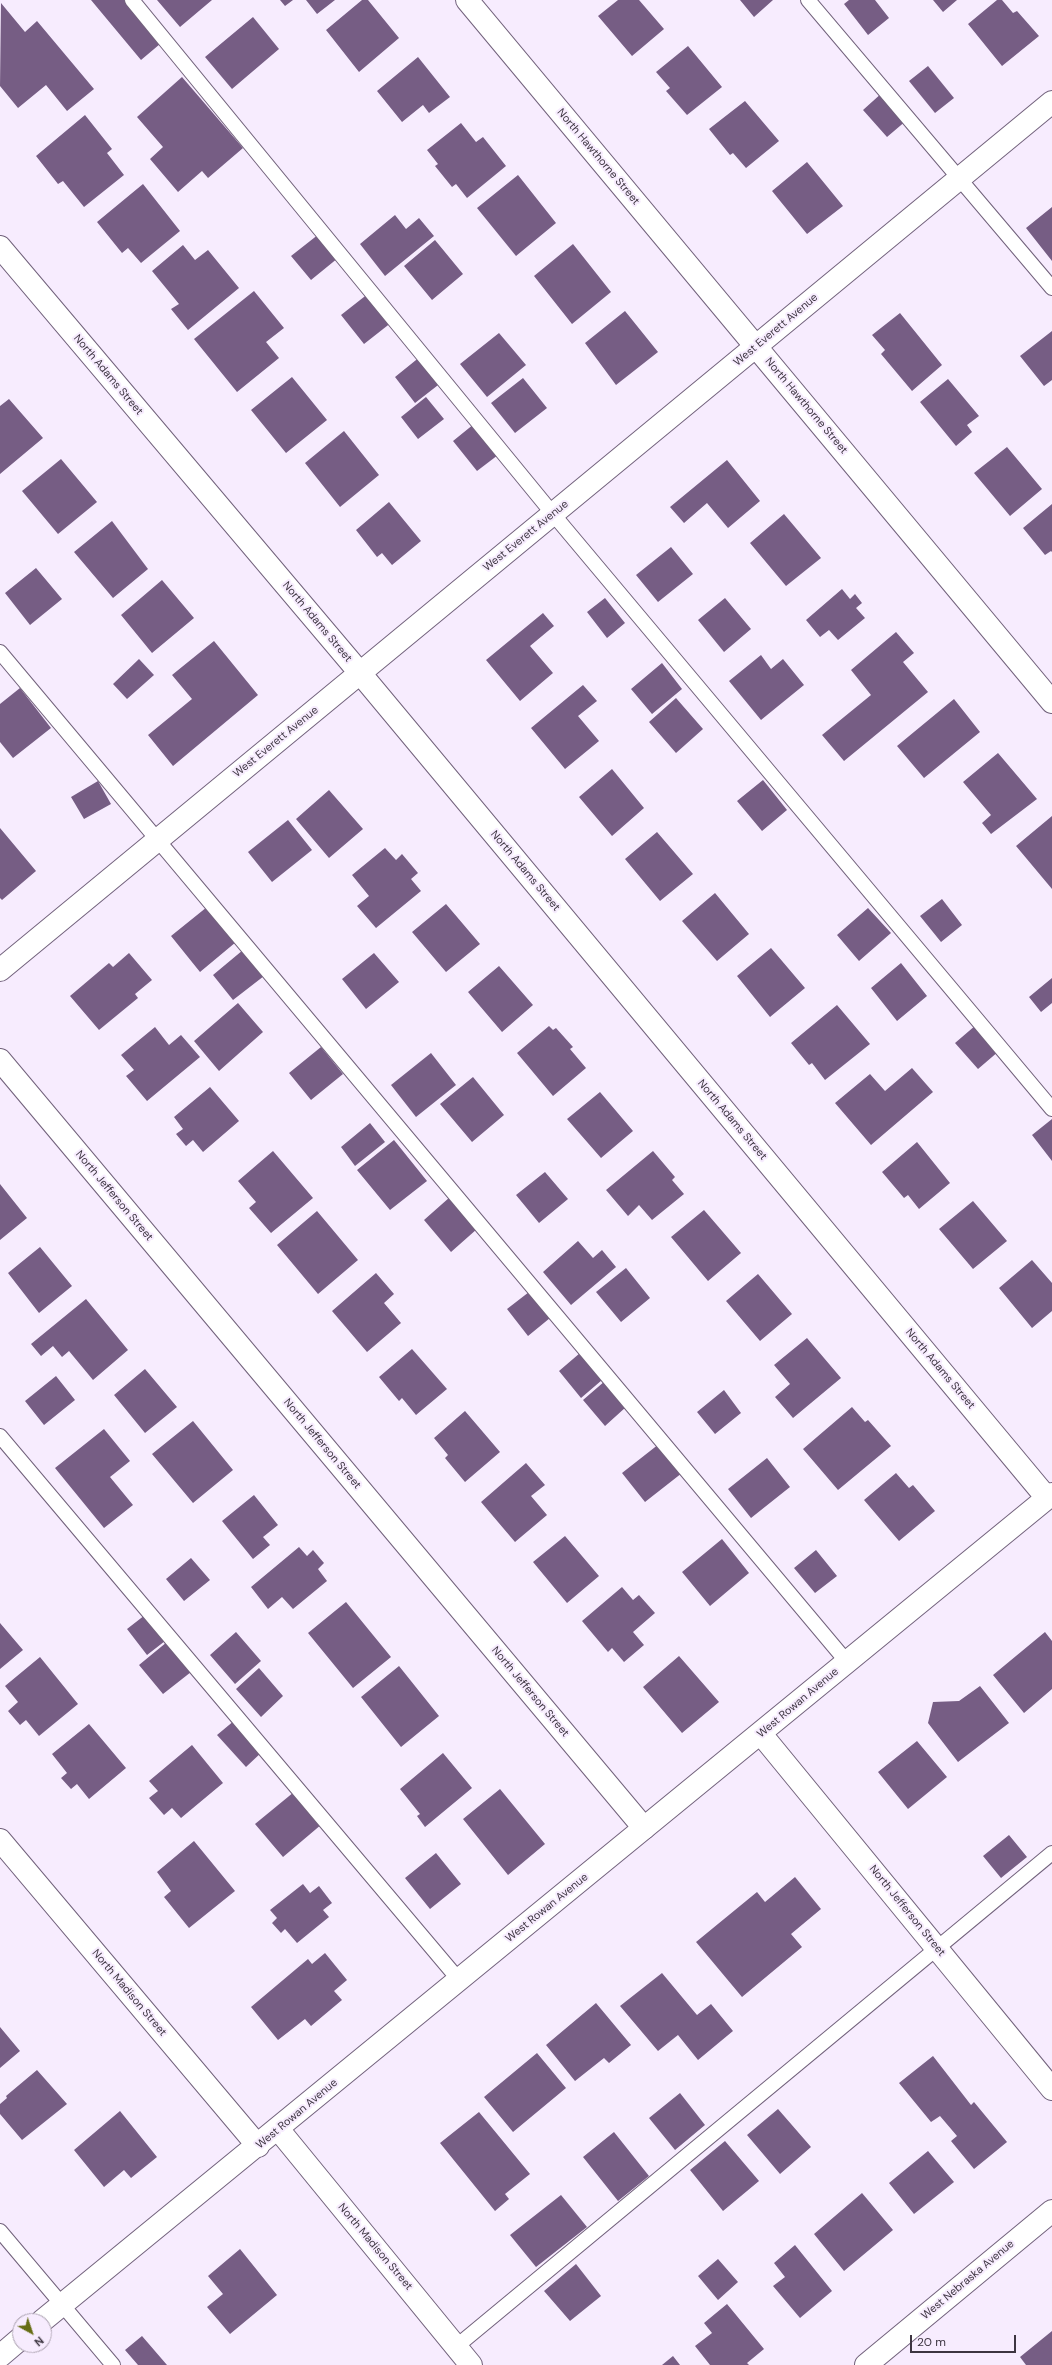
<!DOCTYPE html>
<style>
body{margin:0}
#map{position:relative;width:1052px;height:2365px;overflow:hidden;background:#f7ecfe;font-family:"DM Sans",sans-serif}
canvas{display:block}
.north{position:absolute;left:12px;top:2313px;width:40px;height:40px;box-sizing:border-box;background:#f7ecfe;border:1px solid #ada3b2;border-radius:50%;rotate:140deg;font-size:11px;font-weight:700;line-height:16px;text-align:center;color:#3d3541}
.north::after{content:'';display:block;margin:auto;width:14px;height:18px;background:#666d14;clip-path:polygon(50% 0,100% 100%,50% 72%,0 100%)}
.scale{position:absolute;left:910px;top:2335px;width:106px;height:18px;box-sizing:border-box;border:2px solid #3d3541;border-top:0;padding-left:5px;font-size:12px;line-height:14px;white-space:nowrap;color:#3d3541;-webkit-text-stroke:3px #f7ecfe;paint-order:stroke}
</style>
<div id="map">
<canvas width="1052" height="2365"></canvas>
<div class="north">N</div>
<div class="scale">20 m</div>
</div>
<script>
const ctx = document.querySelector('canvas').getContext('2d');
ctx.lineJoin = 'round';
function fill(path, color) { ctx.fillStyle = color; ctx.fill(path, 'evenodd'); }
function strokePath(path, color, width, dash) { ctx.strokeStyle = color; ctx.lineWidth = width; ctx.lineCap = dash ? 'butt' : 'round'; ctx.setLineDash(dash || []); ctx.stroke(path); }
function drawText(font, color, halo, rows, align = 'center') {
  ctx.font = font + ' "DM Sans",sans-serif'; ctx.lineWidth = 4; ctx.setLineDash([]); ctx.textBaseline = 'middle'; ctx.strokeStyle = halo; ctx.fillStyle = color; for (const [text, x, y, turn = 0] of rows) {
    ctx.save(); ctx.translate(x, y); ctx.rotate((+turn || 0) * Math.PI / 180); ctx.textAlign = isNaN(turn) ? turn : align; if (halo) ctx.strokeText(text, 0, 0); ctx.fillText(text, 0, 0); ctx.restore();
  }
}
const building = new Path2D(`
 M 91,0 L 124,0 L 160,44 L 141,60 Z
 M 157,0 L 212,0 L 180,27 Z
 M 280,0 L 293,0 L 285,6 Z
 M 306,0 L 335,0 L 317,14 Z
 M 362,0 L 368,0 L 399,38 L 359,72 L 326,30 Z
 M 618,0 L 639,0 L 664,29 L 632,56 L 598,16 Z
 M 740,0 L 773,0 L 754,17 Z
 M 849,0 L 875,0 L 889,18 L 868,35 L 844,4 Z
 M 933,0 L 957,0 L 943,12 Z
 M 997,0 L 1002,0 L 1013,13 L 1017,11 L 1039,36 L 1002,66 L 968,24 Z
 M 1,3 L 25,32 L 37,21 L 94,89 L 67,111 L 46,85 L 18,108 L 0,86 Z
 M 253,17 L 279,49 L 232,89 L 205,57 Z
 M 688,46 L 722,87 L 687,115 L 666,91 L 670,88 L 656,72 Z
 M 418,57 L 450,97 L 429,113 L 423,105 L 402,122 L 377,91 Z
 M 928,66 L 954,98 L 935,113 L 909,81 Z
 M 182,77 L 243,148 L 208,178 L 202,171 L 178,192 L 150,159 L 163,147 L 137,117 Z
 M 883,92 L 907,120 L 887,137 L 863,110 Z
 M 745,101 L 779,141 L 746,168 L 733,153 L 730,155 L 709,129 Z
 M 85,115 L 112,149 L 107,153 L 124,175 L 84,207 L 63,181 L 58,184 L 36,156 Z
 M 461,123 L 476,142 L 483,137 L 506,166 L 467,198 L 456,184 L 452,187 L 435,166 L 438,164 L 427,150 Z
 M 807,162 L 843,206 L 807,234 L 772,191 Z
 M 518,175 L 556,223 L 516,256 L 477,208 Z
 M 143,184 L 180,231 L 141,263 L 128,248 L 122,253 L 97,222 Z
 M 1052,207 L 1052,261 L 1026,228 Z
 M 395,215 L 406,229 L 419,218 L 434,236 L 385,276 L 360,244 Z
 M 319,234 L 338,258 L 311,280 L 291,256 Z
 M 435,240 L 463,274 L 432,300 L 404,266 Z
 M 573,244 L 611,292 L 572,324 L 534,276 Z
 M 183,245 L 195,260 L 208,250 L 239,288 L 188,330 L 171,309 L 179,304 L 152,271 Z
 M 254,291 L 284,328 L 266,342 L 279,358 L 237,392 L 194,339 Z
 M 369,293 L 392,322 L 364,344 L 341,315 Z
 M 625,311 L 658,352 L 616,385 L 585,343 Z
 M 900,313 L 942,365 L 912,391 L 881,354 L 885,350 L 872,335 Z
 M 1052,331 L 1052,380 L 1044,386 L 1020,356 Z
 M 499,333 L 526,365 L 487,397 L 460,364 Z
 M 421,356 L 442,382 L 415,403 L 395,377 Z
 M 292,377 L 327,420 L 286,453 L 251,410 Z
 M 523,378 L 547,408 L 515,433 L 491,403 Z
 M 948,379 L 979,416 L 967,425 L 972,432 L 956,446 L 920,402 Z
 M 426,397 L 444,419 L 418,439 L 401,417 Z
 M 9,399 L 43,438 L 0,474 L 0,406 Z
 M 474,424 L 498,455 L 477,471 L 453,441 Z
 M 344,431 L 379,475 L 340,507 L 305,463 Z
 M 1007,447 L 1042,489 L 1010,516 L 974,473 Z
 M 61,459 L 97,502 L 58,534 L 22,491 Z
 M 727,460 L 760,501 L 728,528 L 707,503 L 684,523 L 670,507 Z
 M 389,502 L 421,541 L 392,565 L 382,553 L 377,557 L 356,530 Z
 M 1052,504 L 1052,552 L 1051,551 L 1045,555 L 1023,528 Z
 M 784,514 L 821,558 L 786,586 L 750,543 Z
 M 112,521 L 148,569 L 113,598 L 74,552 Z
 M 671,547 L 693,574 L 658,602 L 636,575 Z
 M 36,568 L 62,599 L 30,625 L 5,593 Z
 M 162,580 L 194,618 L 152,653 L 121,615 Z
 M 842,589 L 850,599 L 855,594 L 862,603 L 856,608 L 865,618 L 838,640 L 829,630 L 820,637 L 806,620 Z
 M 605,598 L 625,623 L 607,638 L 587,612 Z
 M 725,598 L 751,629 L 724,652 L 698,620 Z
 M 543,613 L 554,626 L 530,646 L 553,673 L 520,701 L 486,660 Z
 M 896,632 L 914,653 L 903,662 L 928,692 L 844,761 L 822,735 L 871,695 L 851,670 Z
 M 214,641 L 258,695 L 173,766 L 148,735 L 192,699 L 172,675 Z
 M 761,655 L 771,669 L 783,659 L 804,685 L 761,720 L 729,681 Z
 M 139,659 L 154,675 L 127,699 L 113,684 Z
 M 662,663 L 682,689 L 652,714 L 631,689 Z
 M 583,685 L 597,701 L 578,716 L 599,741 L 565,769 L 531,728 Z
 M 20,688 L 51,728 L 13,758 L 0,742 L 0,704 Z
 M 676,698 L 703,729 L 676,753 L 649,722 Z
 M 954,699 L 980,732 L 924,778 L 897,746 Z
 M 998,753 L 1037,799 L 991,834 L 982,823 L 991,815 L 963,782 Z
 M 612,769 L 644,808 L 612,836 L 579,797 Z
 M 763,780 L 787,810 L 762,831 L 737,801 Z
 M 98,781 L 111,804 L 84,819 L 71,797 Z
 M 329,790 L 363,829 L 329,858 L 296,819 Z
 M 1052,816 L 1052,889 L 1016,846 Z
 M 288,820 L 312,850 L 272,882 L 248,852 Z
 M 0,828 L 36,871 L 2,900 L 0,898 Z
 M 657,832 L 693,874 L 660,901 L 625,859 Z
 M 385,848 L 396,860 L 402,854 L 418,873 L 411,879 L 421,891 L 376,928 L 357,906 L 369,896 L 352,875 Z
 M 715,893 L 749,934 L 717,961 L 682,921 Z
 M 942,899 L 962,925 L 941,942 L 920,916 Z
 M 446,904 L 480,944 L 446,972 L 412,932 Z
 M 207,907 L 236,942 L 200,972 L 171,936 Z
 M 868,908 L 891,933 L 859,961 L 837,935 Z
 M 771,948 L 805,988 L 770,1017 L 737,976 Z
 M 243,950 L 264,976 L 233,1000 L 213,975 Z
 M 129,953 L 152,980 L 135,994 L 138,998 L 99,1030 L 70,996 L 109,963 L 113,967 Z
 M 374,953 L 399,982 L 366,1009 L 342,979 Z
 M 901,963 L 927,996 L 897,1021 L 871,988 Z
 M 499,966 L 533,1005 L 502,1032 L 468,992 Z
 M 1052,978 L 1052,1003 L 1041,1012 L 1029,997 Z
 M 238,1003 L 263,1032 L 219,1071 L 194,1041 Z
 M 837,1005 L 870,1044 L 825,1080 L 812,1063 L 809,1065 L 791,1043 Z
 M 976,1025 L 999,1051 L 978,1069 L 955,1043 Z
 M 549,1026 L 553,1030 L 556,1028 L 573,1047 L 570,1049 L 586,1068 L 553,1096 L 517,1053 Z
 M 155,1027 L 169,1045 L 181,1035 L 200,1057 L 147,1101 L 126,1076 L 134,1070 L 121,1055 Z
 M 321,1047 L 343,1074 L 311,1100 L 289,1073 Z
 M 431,1053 L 456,1085 L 416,1117 L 391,1085 Z
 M 912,1068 L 933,1092 L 871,1145 L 835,1103 L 870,1074 L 885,1091 Z
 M 473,1077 L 504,1115 L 472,1142 L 440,1104 Z
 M 210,1087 L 239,1121 L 203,1152 L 193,1140 L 186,1146 L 176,1134 L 183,1129 L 174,1117 Z
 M 600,1092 L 633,1131 L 601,1158 L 567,1119 Z
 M 1052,1119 L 1052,1161 L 1032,1135 Z
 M 370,1123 L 385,1142 L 355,1166 L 341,1147 Z
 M 394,1140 L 427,1181 L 390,1210 L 357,1170 Z
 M 917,1142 L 950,1183 L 919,1209 L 908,1195 L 904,1198 L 882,1172 Z
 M 273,1151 L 313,1198 L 271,1233 L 249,1208 L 256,1202 L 238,1181 Z
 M 653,1151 L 675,1177 L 672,1180 L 684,1194 L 652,1220 L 639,1205 L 628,1216 L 606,1190 Z
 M 545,1172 L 568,1199 L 539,1223 L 516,1195 Z
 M 0,1184 L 27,1218 L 0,1240 Z
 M 450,1197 L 477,1229 L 451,1252 L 424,1220 Z
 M 973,1201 L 1007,1241 L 973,1269 L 939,1229 Z
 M 704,1210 L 741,1253 L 708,1281 L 671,1237 Z
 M 317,1211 L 358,1260 L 318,1294 L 277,1245 Z
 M 578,1241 L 593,1258 L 602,1250 L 616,1267 L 571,1305 L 543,1272 Z
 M 40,1247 L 72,1286 L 39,1313 L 8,1273 Z
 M 1032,1260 L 1052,1283 L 1052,1311 L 1032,1328 L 999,1288 Z
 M 626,1268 L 650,1298 L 621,1322 L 596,1292 Z
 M 376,1273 L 394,1294 L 384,1303 L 401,1323 L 367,1352 L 332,1311 Z
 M 758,1274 L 792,1314 L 760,1341 L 726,1301 Z
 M 529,1292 L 550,1318 L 528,1336 L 507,1309 Z
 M 86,1299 L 128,1350 L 93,1380 L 69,1351 L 62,1357 L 53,1346 L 41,1356 L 31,1344 Z
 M 807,1338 L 841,1378 L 793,1418 L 775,1397 L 790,1384 L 774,1365 Z
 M 412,1349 L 447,1389 L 416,1415 L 402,1398 L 399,1401 L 379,1377 Z
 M 580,1353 L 602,1380 L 581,1398 L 559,1371 Z
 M 145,1369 L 177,1407 L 145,1433 L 114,1395 Z
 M 56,1376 L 75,1400 L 44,1425 L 25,1401 Z
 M 605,1381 L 626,1407 L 605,1426 L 583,1400 Z
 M 724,1390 L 741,1413 L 715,1434 L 697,1412 Z
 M 852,1407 L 865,1422 L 868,1420 L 891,1446 L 838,1490 L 803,1449 Z
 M 465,1411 L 500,1452 L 465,1482 L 445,1458 L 448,1455 L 434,1438 Z
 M 193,1421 L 233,1470 L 193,1503 L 152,1454 Z
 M 104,1429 L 130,1461 L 110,1477 L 133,1505 L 104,1528 L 55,1468 Z
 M 659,1444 L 682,1473 L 645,1502 L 622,1473 Z
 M 767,1458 L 790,1487 L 751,1518 L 728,1489 Z
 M 526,1463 L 545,1485 L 531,1496 L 547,1515 L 515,1542 L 481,1502 Z
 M 896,1473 L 909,1488 L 913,1485 L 935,1511 L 899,1541 L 864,1500 Z
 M 254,1495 L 278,1525 L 263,1537 L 270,1545 L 253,1559 L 222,1521 Z
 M 565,1536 L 599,1576 L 567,1603 L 533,1562 Z
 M 722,1539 L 749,1573 L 710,1606 L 682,1572 Z
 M 299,1547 L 307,1556 L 313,1550 L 324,1563 L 318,1569 L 327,1581 L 293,1609 L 282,1597 L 268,1609 L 251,1587 Z
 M 816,1550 L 837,1576 L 815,1593 L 794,1568 Z
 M 191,1558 L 210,1580 L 184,1601 L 166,1579 Z
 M 622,1587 L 633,1600 L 639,1595 L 655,1613 L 633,1632 L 644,1645 L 624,1662 L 612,1648 L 608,1652 L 582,1621 Z
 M 346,1602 L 391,1657 L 353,1688 L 308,1633 Z
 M 145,1615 L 165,1641 L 147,1655 L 127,1629 Z
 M 0,1623 L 23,1650 L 0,1669 Z
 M 236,1632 L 261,1661 L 235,1684 L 210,1655 Z
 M 1045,1632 L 1052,1641 L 1052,1689 L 1024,1713 L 993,1675 Z
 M 167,1642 L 191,1672 L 163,1694 L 139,1665 Z
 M 679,1656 L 719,1702 L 682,1733 L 643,1687 Z
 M 40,1657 L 78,1704 L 39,1736 L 26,1720 L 20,1725 L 8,1711 L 18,1702 L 5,1686 Z
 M 399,1666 L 439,1716 L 401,1747 L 361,1697 Z
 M 259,1668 L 283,1696 L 261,1717 L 236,1689 Z
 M 980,1686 L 1009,1723 L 958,1762 L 928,1723 L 933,1702 L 959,1701 Z
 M 235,1720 L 263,1751 L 246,1767 L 217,1735 Z
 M 89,1724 L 126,1768 L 89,1799 L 77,1784 L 71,1789 L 61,1778 L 67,1773 L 52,1754 Z
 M 917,1741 L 947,1777 L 908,1809 L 878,1772 Z
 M 192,1745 L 223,1783 L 181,1818 L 172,1808 L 164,1815 L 149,1798 L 158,1791 L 149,1781 Z
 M 443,1753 L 472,1788 L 425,1827 L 417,1816 L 420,1814 L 400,1789 Z
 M 500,1789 L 545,1844 L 508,1875 L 463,1819 Z
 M 294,1792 L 322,1824 L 283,1857 L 255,1824 Z
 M 1009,1835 L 1027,1857 L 1001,1878 L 983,1856 Z
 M 194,1841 L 235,1891 L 189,1928 L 164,1897 L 171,1891 L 157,1872 Z
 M 436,1853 L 461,1884 L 430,1909 L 405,1878 Z
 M 795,1877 L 821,1909 L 791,1934 L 802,1947 L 742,1997 L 696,1942 L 757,1892 L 765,1902 Z
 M 303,1884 L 310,1893 L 319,1886 L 332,1903 L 323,1910 L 329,1917 L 297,1943 L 285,1929 L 281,1933 L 272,1923 L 277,1918 L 270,1910 Z
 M 325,1953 L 347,1980 L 334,1991 L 342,2000 L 311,2026 L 305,2019 L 278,2040 L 251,2007 L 308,1959 L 312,1964 Z
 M 662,1973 L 697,2015 L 711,2004 L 733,2031 L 698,2060 L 678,2035 L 658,2051 L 620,2006 Z
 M 596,2003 L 631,2045 L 609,2063 L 604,2058 L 575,2081 L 546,2045 Z
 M 0,2027 L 20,2051 L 0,2068 Z
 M 537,2053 L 566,2088 L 513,2132 L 484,2097 Z
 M 933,2056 L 971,2105 L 974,2102 L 1007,2142 L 974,2169 L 951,2141 L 957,2136 L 940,2116 L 931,2122 L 899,2083 Z
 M 37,2070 L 67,2104 L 22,2140 L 0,2114 L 0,2104 L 7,2098 L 6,2096 Z
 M 680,2093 L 705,2125 L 675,2150 L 649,2118 Z
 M 778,2109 L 811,2147 L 780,2174 L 747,2135 Z
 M 120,2111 L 157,2157 L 131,2178 L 124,2170 L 104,2187 L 74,2150 Z
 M 479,2112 L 530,2174 L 505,2194 L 509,2199 L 495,2211 L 440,2143 Z
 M 614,2132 L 649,2176 L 618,2201 L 583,2157 Z
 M 725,2141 L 759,2181 L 723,2211 L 690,2170 Z
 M 928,2151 L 954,2182 L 914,2214 L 889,2183 Z
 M 862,2193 L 893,2230 L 844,2271 L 814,2234 Z
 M 561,2195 L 587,2227 L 536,2267 L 510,2235 Z
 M 795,2245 L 832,2291 L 800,2318 L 773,2286 L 785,2277 L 774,2263 Z
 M 240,2249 L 277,2295 L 230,2334 L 207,2307 L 223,2294 L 208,2276 Z
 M 718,2259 L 738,2282 L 718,2300 L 698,2276 Z
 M 576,2264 L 601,2296 L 570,2321 L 544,2291 Z
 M 727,2304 L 764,2349 L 747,2363 L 749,2365 L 710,2365 L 695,2346 L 712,2333 L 704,2323 Z
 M 1052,2331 L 1052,2365 L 1026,2365 L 1020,2357 Z
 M 142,2336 L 167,2365 L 138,2365 L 125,2350 Z
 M 673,2356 L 680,2365 L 662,2365 Z`);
const lane = new Path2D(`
 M 132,0 L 553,514 L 1052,1109
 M 808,0 L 1052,288
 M 0,652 L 847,1662
 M 0,1436 L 459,1980
 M 0,2231 L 113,2365
 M 457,2346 L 1052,1853`);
const street = new Path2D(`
 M 467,0 L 1052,702
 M 0,247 L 360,673 L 1047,1498
 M 0,970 L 1052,102
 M 0,1060 L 644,1828
 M 761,1734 L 1052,2089
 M 0,1840 L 258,2146
 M 278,2129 L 471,2365
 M 866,2365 L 1052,2211`);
const secondary = new Path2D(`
 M 42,2321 L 1052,1494
 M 0,2356 L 20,2339`);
const streetNames = [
 ["North Hawthorne Street",598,157,50],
 ["West Everett Avenue",776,330,-40],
 ["North Adams Street",108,375,50],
 ["North Hawthorne Street",806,406,50],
 ["West Everett Avenue",526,536,-39],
 ["North Adams Street",317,622,50],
 ["West Everett Avenue",276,742,-39],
 ["North Adams Street",525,871,50],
 ["North Adams Street",732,1120,50],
 ["North Jefferson Street",114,1196,50],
 ["North Adams Street",940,1369,50],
 ["North Jefferson Street",322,1444,50],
 ["North Jefferson Street",530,1692,50],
 ["West Rowan Avenue",798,1703,-40],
 ["West Rowan Avenue",547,1908,-39],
 ["North Jefferson Street",907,1911,51],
 ["North Madison Street",129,1993,50],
 ["West Rowan Avenue",297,2114,-40],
 ["North Madison Street",375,2247,50],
 ["West Nebraska Avenue",968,2280,-40]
];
fill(building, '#765d84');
strokePath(lane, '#72627c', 16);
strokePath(street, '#72627c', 24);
strokePath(secondary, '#72627c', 24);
strokePath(lane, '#fff', 14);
strokePath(street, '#fff', 22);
strokePath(secondary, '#fff', 22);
drawText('11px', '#3d3541', '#f7ecfe', streetNames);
</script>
